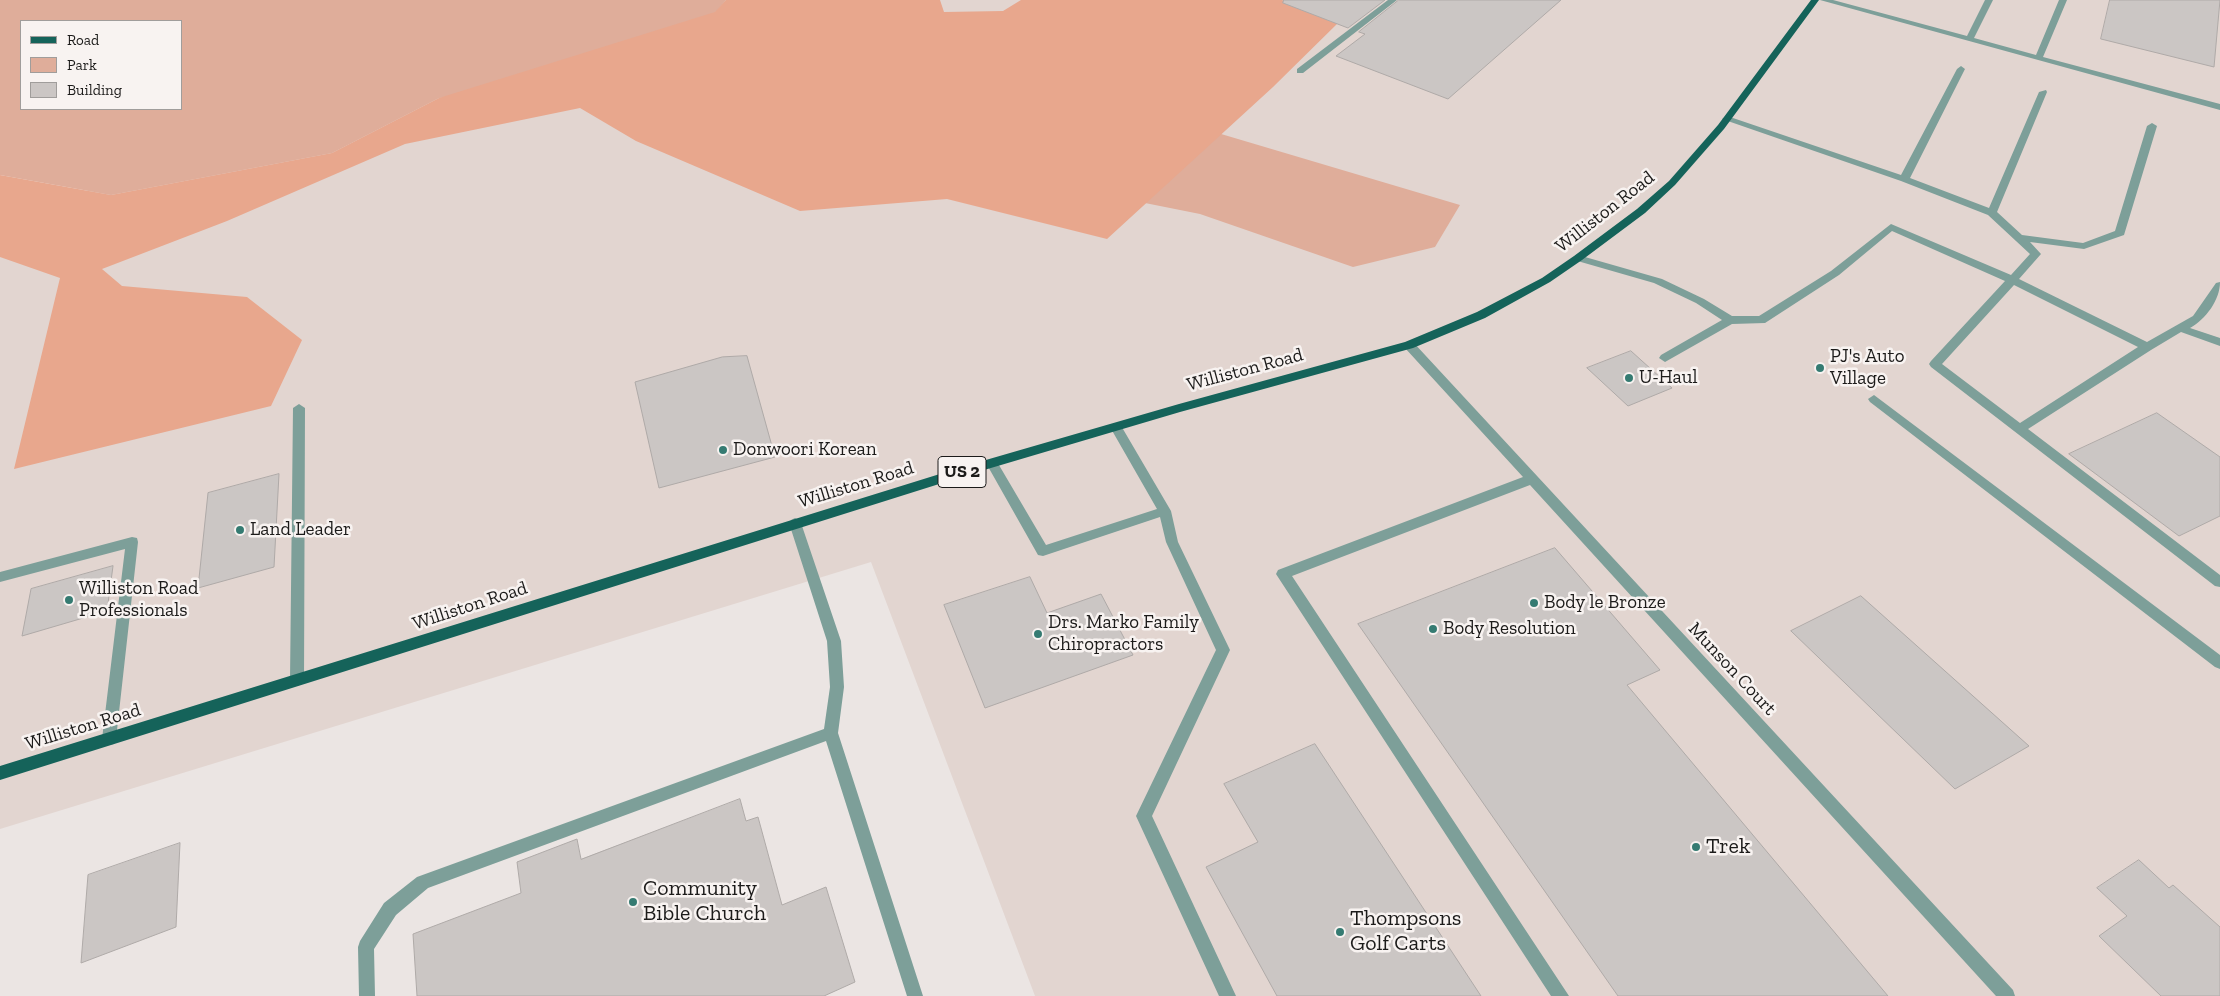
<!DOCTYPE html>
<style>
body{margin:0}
#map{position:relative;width:2220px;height:996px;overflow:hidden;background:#ebe5e3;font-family:"Zilla Slab",serif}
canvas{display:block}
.legend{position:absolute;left:20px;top:20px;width:162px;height:90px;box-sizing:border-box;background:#f8f3f1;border:1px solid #a09d9b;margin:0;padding:6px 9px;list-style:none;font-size:15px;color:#1c1b1a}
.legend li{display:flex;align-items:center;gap:10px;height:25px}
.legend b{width:25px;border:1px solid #a09d9b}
</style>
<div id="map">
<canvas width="2220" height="996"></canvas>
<ul class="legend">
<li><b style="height:6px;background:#15635a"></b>Road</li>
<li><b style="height:14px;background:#dfad9a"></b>Park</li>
<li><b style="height:14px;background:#cbc6c4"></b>Building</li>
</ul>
</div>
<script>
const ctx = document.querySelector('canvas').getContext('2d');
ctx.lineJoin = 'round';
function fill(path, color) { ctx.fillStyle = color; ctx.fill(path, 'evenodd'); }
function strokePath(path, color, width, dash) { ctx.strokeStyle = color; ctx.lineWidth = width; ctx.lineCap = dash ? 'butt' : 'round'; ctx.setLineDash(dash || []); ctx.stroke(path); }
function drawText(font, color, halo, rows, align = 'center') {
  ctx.font = font + ' "Zilla Slab",serif'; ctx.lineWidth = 5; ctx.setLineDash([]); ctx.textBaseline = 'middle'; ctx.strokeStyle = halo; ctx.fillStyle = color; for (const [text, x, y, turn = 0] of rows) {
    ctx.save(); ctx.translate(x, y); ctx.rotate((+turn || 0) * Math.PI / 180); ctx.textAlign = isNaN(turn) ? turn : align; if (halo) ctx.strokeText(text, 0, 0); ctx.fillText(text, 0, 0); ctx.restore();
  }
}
const built = new Path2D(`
 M 581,0 L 2220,0 L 2220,996 L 1035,996 L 871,562 L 0,829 L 0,224 Z`);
const green = new Path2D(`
 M 0,0 L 726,0 L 716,12 L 1174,120 L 1460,205 L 1435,247 L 1353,267 L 1200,214 L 1075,189 L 645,82 L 439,98 L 332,153 L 111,195 L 0,175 ZM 21,21 L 181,21 L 181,109 L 21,109 Z`);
const forest = new Path2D(`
 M 726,0 L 940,0 L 944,12 L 1003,11 L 1021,0 L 1282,0 L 1339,22 L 1273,87 L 1107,239 L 947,199 L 800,211 L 636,141 L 580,108 L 405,144 L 227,221 L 102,269 L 122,286 L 247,297 L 302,340 L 271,406 L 14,469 L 60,278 L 0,257 L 0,175 L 111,195 L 332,153 L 439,98 L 715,12 Z`);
const building = new Path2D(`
 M 1284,0 L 1385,0 L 1348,28 L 1283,3 Z
 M 1399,0 L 1561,0 L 1448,99 L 1336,56 L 1365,34 L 1359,32 Z
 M 2110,0 L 2220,0 L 2214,67 L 2101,39 Z
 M 1631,351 L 1672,388 L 1628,406 L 1587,368 Z
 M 747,356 L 775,457 L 659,488 L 635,382 L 722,357 Z
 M 2157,413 L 2220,457 L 2220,516 L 2179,536 L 2069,454 Z
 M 279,474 L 274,567 L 198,588 L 208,493 Z
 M 1555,548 L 1660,670 L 1627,685 L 1888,996 L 1618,996 L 1358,624 Z
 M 113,566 L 107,611 L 22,636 L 31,589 Z
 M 1030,577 L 1047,613 L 1101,594 L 1133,655 L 985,708 L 944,605 Z
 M 1861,596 L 2029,746 L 1955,789 L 1791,631 Z
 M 1315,744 L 1481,996 L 1277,996 L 1206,867 L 1258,842 L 1224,784 Z
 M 740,799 L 746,821 L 758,817 L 782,905 L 826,887 L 855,982 L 824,996 L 417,996 L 413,934 L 521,893 L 517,862 L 577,839 L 581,859 Z
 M 180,843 L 176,927 L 81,963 L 88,875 Z
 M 2139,860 L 2169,888 L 2173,885 L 2220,927 L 2220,996 L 2161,996 L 2099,936 L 2127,916 L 2097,888 Z`);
const minor = new Path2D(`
 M 1388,0 L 1397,0 L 1303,73 L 1297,73 L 1297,69 Z
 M 1820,0 L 1833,0 L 1967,36 L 1985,0 L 1993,0 L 1974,38 L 2036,55 L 2059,0 L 2067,0 L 2043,57 L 2220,104 L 2220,110 Z
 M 1961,66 L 1965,69 L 1910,178 L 1989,208 L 2039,92 L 2046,90 L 2047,92 L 1997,212 L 2022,235 L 2083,243 L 2115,231 L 2147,126 L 2152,123 L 2157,126 L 2124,235 L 2084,249 L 2030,242 L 2041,254 L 2019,279 L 2147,342 L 2193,316 L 2216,283 L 2220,282 C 2220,300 2206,319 2190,328 L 2220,338 L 2220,346 L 2181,332 L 2151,350 L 2028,429 L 2220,575 L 2220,587 L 2215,586 L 1931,367 L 1929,364 L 1931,361 L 2005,281 L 1892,231 L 1839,275 L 1765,323 L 1732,324 L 1665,362 L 1659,358 L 1661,355 L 1722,320 L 1696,303 L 1654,283 L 1574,260 L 1573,258 L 1578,255 L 1662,279 L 1704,299 L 1732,316 L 1759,316 L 1831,271 L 1891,224 L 2011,275 L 2030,254 L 1988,215 L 1901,181 L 1722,119 L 1727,116 L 1730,117 L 1901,175 L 1957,69 ZM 2014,285 L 2138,347 L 2020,423 L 1942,364 Z
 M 1409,341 L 1413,342 L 2013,990 L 2015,996 L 1996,996 L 1530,485 L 1292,576 L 1569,996 L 1551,996 L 1276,574 L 1278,570 L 1523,477 L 1405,348 L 1403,345 Z
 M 1874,395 L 2220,655 L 2220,669 L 2215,667 L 1870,402 L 1868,399 Z
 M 299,404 L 305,408 L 304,680 L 302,684 L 297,686 L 292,684 L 290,680 L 293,408 Z
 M 1116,423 L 1120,424 L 1171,511 L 1178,542 L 1230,650 L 1152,816 L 1236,996 L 1219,996 L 1136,816 L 1216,650 L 1166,542 L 1160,517 L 1043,556 L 1038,555 L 986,463 L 992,459 L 996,460 L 1046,545 L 1157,509 L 1110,427 Z
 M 795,518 L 799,520 L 801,523 L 841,641 L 844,687 L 838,733 L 923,996 L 907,996 L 826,741 L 428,888 L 396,915 L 374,949 L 375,996 L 359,996 L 358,947 L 360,941 L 384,903 L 417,877 L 824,729 L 830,687 L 827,641 L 789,523 L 791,520 Z
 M 132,537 L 137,538 L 138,542 L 116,739 L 114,744 L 109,745 L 104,744 L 102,739 L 125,549 L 0,582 L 0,572 Z`);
const major = new Path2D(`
 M 1811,0 L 1819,0 L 1724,129 L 1675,185 L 1645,213 L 1582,260 L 1550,282 L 1485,318 L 1413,348 L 1180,412 L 974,473 L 0,780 L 0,766 L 972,464 L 1179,404 L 1405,342 L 1477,312 L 1542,278 L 1574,256 L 1637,209 L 1669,181 L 1718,125 Z`);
const markers = [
 [1820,368,5,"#357b72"],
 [1629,378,5,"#357b72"],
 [723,450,5,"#357b72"],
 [240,530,5,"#357b72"],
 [69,600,5,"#357b72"],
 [1534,603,5,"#357b72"],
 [1433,629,5,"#357b72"],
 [1038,634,5,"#357b72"],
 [1696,847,5,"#357b72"],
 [633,902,5,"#357b72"],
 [1340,932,5,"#357b72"]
];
const shields = [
 [962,472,48]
];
const shieldNames = [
 ["US 2",962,472]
];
const streetNames = [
 ["Williston Road",1605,212,-38],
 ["Williston Road",1245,370,-15],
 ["Williston Road",856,485,-17],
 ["Williston Road",470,606,-18],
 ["Munson Court",1732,669,47],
 ["Williston Road",83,727,-17]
];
const poiNames = [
 ["PJ's Auto",1830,357],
 ["Village",1830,379],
 ["U-Haul",1639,378],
 ["Donwoori Korean",733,450],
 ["Land Leader",250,530],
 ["Williston Road",79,589],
 ["Professionals",79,611],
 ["Body le Bronze",1544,603],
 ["Drs. Marko Family",1048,623],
 ["Chiropractors",1048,645],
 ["Body Resolution",1443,629]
];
const nearPoinames = [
 ["Trek",1706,847],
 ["Community",643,889],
 ["Bible Church",643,914],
 ["Thompsons",1350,919],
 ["Golf Carts",1350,944]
];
fill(built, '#e2d5d0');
fill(green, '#dfad9a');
fill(forest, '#e8a78d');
fill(building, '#cbc6c4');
strokePath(building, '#afaaa8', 1);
fill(minor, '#7d9f99');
fill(major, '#15635a');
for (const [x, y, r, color] of markers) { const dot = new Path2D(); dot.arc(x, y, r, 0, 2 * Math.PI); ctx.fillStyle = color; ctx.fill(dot); strokePath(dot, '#f8f3f1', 2); }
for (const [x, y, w] of shields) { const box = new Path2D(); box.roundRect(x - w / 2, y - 15.5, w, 31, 4); ctx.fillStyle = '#f8f3f1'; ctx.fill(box); strokePath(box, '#1c1b1a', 1); }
drawText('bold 18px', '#1c1b1a', null, shieldNames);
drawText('19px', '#1c1b1a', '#f8f3f1', streetNames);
drawText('19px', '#1c1b1a', '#f8f3f1', poiNames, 'left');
drawText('22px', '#1c1b1a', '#f8f3f1', nearPoinames, 'left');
</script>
